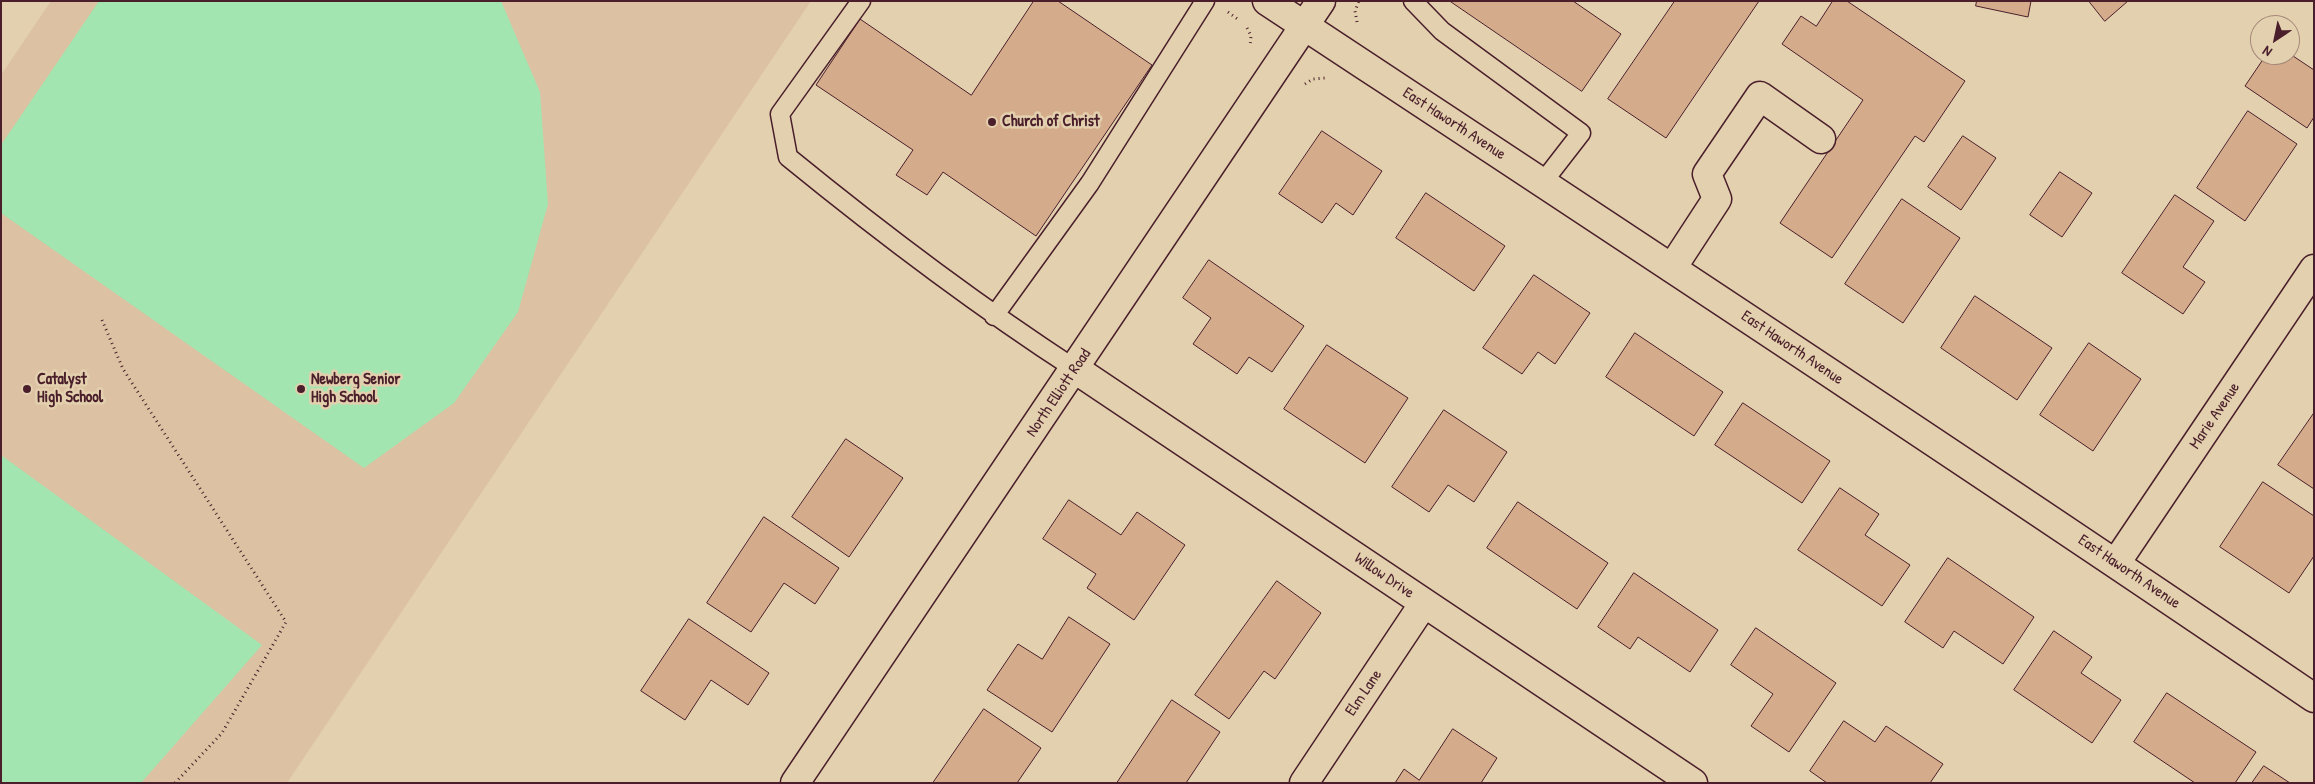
<!DOCTYPE html>
<style>
body{margin:0}
#map{position:relative;width:2315px;height:784px;overflow:hidden;background:#e3d0ae;font-family:"Patrick Hand",sans-serif}
canvas{display:block}
.frame{position:absolute;inset:0;border:2px solid #4a1f2b;pointer-events:none}
.north{position:absolute;left:2250px;top:15px;width:50px;height:50px;box-sizing:border-box;background:#e3d0ae;border:1px solid #a6897a;border-radius:50%;rotate:214deg;font-size:14px;font-weight:700;line-height:20px;text-align:center;color:#4a1f2b}
.north::after{content:'';display:block;margin:auto;width:18px;height:22px;background:#4a1f2b;clip-path:polygon(50% 0,100% 100%,50% 72%,0 100%)}
</style>
<div id="map">
<canvas width="2315" height="784"></canvas>
<div class="frame"></div>
<div class="north">N</div>
</div>
<script>
const ctx = document.querySelector('canvas').getContext('2d');
ctx.lineJoin = 'round';
function fill(path, color) { ctx.fillStyle = color; ctx.fill(path, 'evenodd'); }
function strokePath(path, color, width, dash) { ctx.strokeStyle = color; ctx.lineWidth = width; ctx.lineCap = dash ? 'butt' : 'round'; ctx.setLineDash(dash || []); ctx.stroke(path); }
function drawText(font, color, halo, rows, align = 'center') {
  ctx.font = font + ' "Patrick Hand",sans-serif'; ctx.lineWidth = 5; ctx.setLineDash([]); ctx.textBaseline = 'middle'; ctx.strokeStyle = halo; ctx.fillStyle = color; for (const [text, x, y, turn = 0] of rows) {
    ctx.save(); ctx.translate(x, y); ctx.rotate((+turn || 0) * Math.PI / 180); ctx.textAlign = isNaN(turn) ? turn : align; if (halo) ctx.strokeText(text, 0, 0); ctx.fillText(text, 0, 0); ctx.restore();
  }
}
const built = new Path2D(`
 M 51,1 L 811,1 L 287,783 L 1,783 L 1,75 Z`);
const green = new Path2D(`
 M 99,1 L 501,1 L 540,92 L 548,204 L 518,312 L 454,403 L 364,468 L 1,213 L 1,145 Z
 M 1,455 L 262,645 L 141,783 L 1,783 Z`);
const building = new Path2D(`
 M 1034,1 L 1058,1 L 1152,65 L 1036,236 L 943,172 L 927,195 L 896,175 L 913,150 L 816,85 L 860,19 L 971,95 Z
 M 1450,1 L 1573,1 L 1621,34 L 1582,91 Z
 M 1675,1 L 1759,1 L 1666,138 L 1608,99 Z
 M 1833,1 L 1847,1 L 1965,81 L 1924,142 L 1915,136 L 1832,258 L 1780,223 L 1863,100 L 1782,44 L 1801,16 L 1816,26 Z
 M 1977,1 L 2031,1 L 2028,17 L 1976,6 Z
 M 2089,1 L 2128,1 L 2105,21 Z
 M 2290,54 L 2314,70 L 2314,117 L 2307,128 L 2245,86 L 2266,55 Z
 M 2248,111 L 2297,144 L 2245,221 L 2197,188 Z
 M 1322,131 L 1382,171 L 1353,215 L 1336,203 L 1322,223 L 1279,194 Z
 M 1963,136 L 1996,158 L 1961,210 L 1928,187 Z
 M 2060,172 L 2092,193 L 2062,237 L 2030,215 Z
 M 1426,193 L 1505,246 L 1474,291 L 1396,238 Z
 M 2175,195 L 2214,221 L 2183,267 L 2205,282 L 2183,314 L 2122,273 Z
 M 1902,199 L 1960,238 L 1903,323 L 1845,284 Z
 M 1209,260 L 1304,326 L 1272,372 L 1249,357 L 1237,374 L 1193,344 L 1211,318 L 1183,298 Z
 M 1534,275 L 1590,313 L 1555,364 L 1538,352 L 1522,374 L 1483,348 Z
 M 1975,296 L 2052,348 L 2017,400 L 1941,348 Z
 M 1635,333 L 1723,392 L 1694,436 L 1606,377 Z
 M 2089,343 L 2141,379 L 2093,451 L 2040,415 Z
 M 1327,345 L 1408,398 L 1365,463 L 1284,409 Z
 M 1743,403 L 1830,461 L 1802,503 L 1715,445 Z
 M 1444,410 L 1507,452 L 1474,502 L 1448,485 L 1429,512 L 1392,487 Z
 M 2314,413 L 2314,489 L 2278,465 Z
 M 846,439 L 903,478 L 849,557 L 792,517 Z
 M 2263,482 L 2314,516 L 2314,556 L 2289,593 L 2220,547 Z
 M 1840,488 L 1879,514 L 1865,535 L 1910,565 L 1882,606 L 1798,550 Z
 M 1069,500 L 1121,535 L 1137,512 L 1185,545 L 1134,620 L 1087,588 L 1096,574 L 1043,539 Z
 M 1518,502 L 1608,563 L 1577,609 L 1487,548 Z
 M 764,517 L 839,568 L 815,604 L 784,583 L 751,632 L 707,603 Z
 M 1948,558 L 2034,617 L 2003,664 L 1954,631 L 1943,648 L 1905,622 Z
 M 1634,573 L 1718,630 L 1690,672 L 1638,637 L 1630,649 L 1598,627 Z
 M 1277,581 L 1321,613 L 1275,679 L 1264,671 L 1229,719 L 1195,695 Z
 M 1069,617 L 1110,644 L 1052,732 L 987,690 L 1018,644 L 1042,659 Z
 M 689,619 L 769,673 L 748,705 L 711,680 L 685,720 L 641,691 Z
 M 1756,628 L 1836,683 L 1789,752 L 1751,726 L 1773,694 L 1731,665 Z
 M 2054,631 L 2092,657 L 2081,673 L 2121,700 L 2092,743 L 2014,690 Z
 M 2167,693 L 2256,752 L 2235,783 L 2195,783 L 2134,742 Z
 M 1172,700 L 1220,732 L 1186,783 L 1117,783 Z
 M 984,709 L 1041,748 L 1017,783 L 933,783 Z
 M 1844,721 L 1875,742 L 1886,726 L 1943,764 L 1930,783 L 1827,783 L 1810,771 Z
 M 1453,729 L 1497,758 L 1481,783 L 1395,783 L 1404,769 L 1419,780 Z
 M 2264,766 L 2290,783 L 2252,783 Z`);
const path = new Path2D(`
 M 1228,12 L 1239,20
 M 1357,22 L 1355,11 L 1359,1
 M 1247,28 L 1251,36 L 1250,46
 M 1305,84 L 1313,79 L 1325,78
 M 102,320 L 123,369 L 286,622 L 222,733 L 175,783`);
const lane = new Path2D(`
 M 861,1 L 780,114 L 788,157 C 880,232 975,304 1075,369
 M 1413,1 L 1442,31 L 1581,133 L 1543,182
 M 994,316 L 1090,183 L 1205,1`);
const street = new Path2D(`
 M 1672,268 L 1717,199 L 1707,174 L 1760,96 L 1821,139
 M 1075,369 L 1693,783
 M 2116,563 L 2314,269
 M 1304,783 L 1424,603`);
const secondary = new Path2D(`
 M 1267,1 C 1617,232 1967,462 2314,698
 M 795,783 L 1321,1`);
const markers = [
 [992,122,5,"#4a1f2b"],
 [27,389,5,"#4a1f2b"],
 [301,389,5,"#4a1f2b"]
];
const poiNames = [
 ["Church of Christ",1002,122],
 ["Catalyst",37,380],
 ["High School",37,398],
 ["Newberg Senior",311,380],
 ["High School",311,398]
];
const streetNames = [
 ["East Haworth Avenue",1454,124,33],
 ["East Haworth Avenue",1792,348,34],
 ["North Elliott Road",1059,393,-56],
 ["Marie Avenue",2215,416,-56],
 ["East Haworth Avenue",2129,572,34],
 ["Willow Drive",1384,576,34],
 ["Elm Lane",1364,693,-56]
];
fill(built, '#dcc2a2');
fill(green, '#a2e5b0');
fill(building, '#d5ac8b');
strokePath(building, '#4a1f2b', 1);
strokePath(lane, '#4a1f2b', 21);
strokePath(street, '#4a1f2b', 31);
strokePath(secondary, '#4a1f2b', 31);
strokePath(path, '#4a1f2b', 3, [1, 4]);
strokePath(lane, '#e3d0ae', 18);
strokePath(street, '#e3d0ae', 28);
strokePath(secondary, '#e3d0ae', 28);
for (const [x, y, r, color] of markers) { const dot = new Path2D(); dot.arc(x, y, r, 0, 2 * Math.PI); ctx.fillStyle = color; ctx.fill(dot); strokePath(dot, '#e3d0ae', 2); }
drawText('bold 16px', '#4a1f2b', '#e3d0ae', poiNames, 'left');
drawText('16px', '#4a1f2b', '#e3d0ae', streetNames);
</script>
